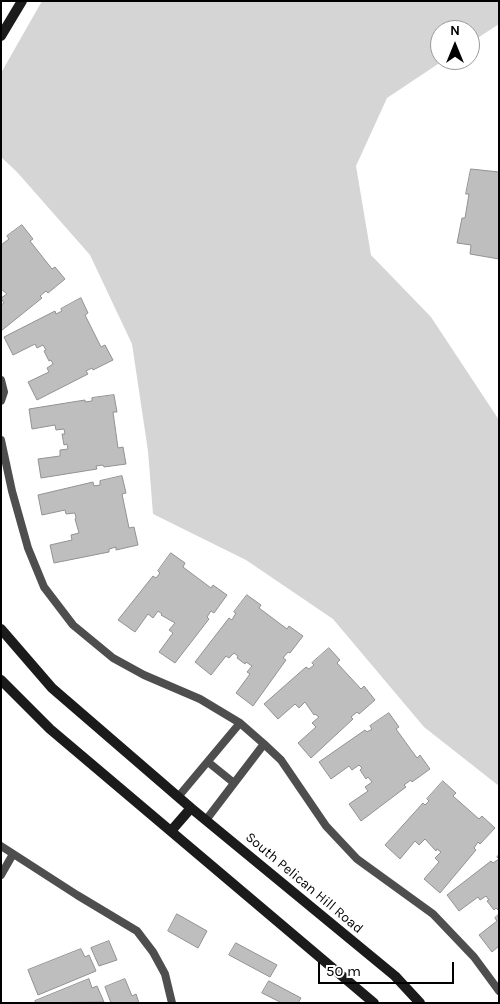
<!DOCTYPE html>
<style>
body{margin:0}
#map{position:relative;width:500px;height:1004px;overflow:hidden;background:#fff;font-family:Karla,sans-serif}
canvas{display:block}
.frame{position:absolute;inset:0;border:2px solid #000;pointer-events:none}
.north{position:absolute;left:430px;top:20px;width:50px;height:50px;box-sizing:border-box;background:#fff;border:1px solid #999;border-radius:50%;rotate:0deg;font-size:14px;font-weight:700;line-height:20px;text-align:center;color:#000}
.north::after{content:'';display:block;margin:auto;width:18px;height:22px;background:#000;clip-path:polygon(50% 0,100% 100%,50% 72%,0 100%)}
.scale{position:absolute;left:318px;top:962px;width:136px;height:22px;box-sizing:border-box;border:2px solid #000;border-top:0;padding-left:6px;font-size:15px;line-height:18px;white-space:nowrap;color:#000;-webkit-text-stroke:4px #fff;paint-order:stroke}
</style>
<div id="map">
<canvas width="500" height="1004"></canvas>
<div class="frame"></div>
<div class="north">N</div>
<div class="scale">50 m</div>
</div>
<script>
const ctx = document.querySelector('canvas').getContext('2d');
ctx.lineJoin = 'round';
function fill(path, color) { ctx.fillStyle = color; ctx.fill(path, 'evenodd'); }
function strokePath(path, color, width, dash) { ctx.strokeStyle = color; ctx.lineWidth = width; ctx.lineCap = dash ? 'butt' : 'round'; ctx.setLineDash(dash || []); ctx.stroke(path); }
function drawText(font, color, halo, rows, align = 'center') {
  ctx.font = font + ' Karla,sans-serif'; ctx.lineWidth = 4; ctx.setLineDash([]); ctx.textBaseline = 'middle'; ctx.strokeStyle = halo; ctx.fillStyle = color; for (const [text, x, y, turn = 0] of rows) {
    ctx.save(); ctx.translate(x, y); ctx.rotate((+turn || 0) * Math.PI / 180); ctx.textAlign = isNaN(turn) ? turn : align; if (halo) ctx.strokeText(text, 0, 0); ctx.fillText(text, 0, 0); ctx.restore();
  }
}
const green = new Path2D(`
 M 42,1 L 499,1 L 499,24 L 470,43 L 470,30 L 440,30 L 440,60 L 444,60 L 387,98 L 356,166 L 371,255 L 431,317 L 499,420 L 499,786 L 424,727 L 333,619 L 246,560 L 153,514 L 148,451 L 132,344 L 90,255 L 17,172 L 1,157 L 1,73 Z`);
const building = new Path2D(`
 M 471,169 L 499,172 L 499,259 L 470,254 L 471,245 L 457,243 L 462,218 L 465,218 L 469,194 L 466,194 Z
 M 22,225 L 33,239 L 30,241 L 52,269 L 55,267 L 65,279 L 48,293 L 46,291 L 40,296 L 42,298 L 1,331 L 1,305 L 4,303 L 1,298 L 7,294 L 1,289 L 1,245 L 9,239 L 7,236 Z
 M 81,298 L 88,313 L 85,315 L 101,347 L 105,345 L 113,360 L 93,370 L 92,368 L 86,371 L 88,374 L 37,400 L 28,382 L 49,372 L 47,368 L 53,364 L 51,360 L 49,361 L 44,351 L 46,350 L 43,345 L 37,348 L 35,344 L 13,355 L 4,337 L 55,311 L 56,314 L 62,311 L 61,309 Z
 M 114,395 L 117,412 L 113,412 L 118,448 L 123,447 L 126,464 L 104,467 L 103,465 L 96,466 L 97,469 L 41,478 L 38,459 L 60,456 L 60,450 L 68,449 L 67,444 L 64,445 L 62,434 L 65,434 L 64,429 L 56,430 L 55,425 L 32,429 L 29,409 L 85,400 L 85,402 L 92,401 L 92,398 Z
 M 122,476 L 126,493 L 122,494 L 129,528 L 134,527 L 138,545 L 116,550 L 116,547 L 109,549 L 109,552 L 54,563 L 50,545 L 72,540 L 71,535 L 79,533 L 75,519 L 76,518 L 75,513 L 66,514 L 65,510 L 42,515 L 38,495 L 93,482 L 94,486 L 100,485 L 100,481 Z
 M 171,553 L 185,563 L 183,567 L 211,588 L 213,585 L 227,595 L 214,613 L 211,611 L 207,617 L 209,619 L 175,663 L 159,652 L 173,633 L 169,630 L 175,623 L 161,615 L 162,614 L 158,611 L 153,618 L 148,614 L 135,632 L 118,620 L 153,576 L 156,578 L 160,573 L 158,571 Z
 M 247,595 L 261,605 L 259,608 L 287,629 L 289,626 L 303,636 L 290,653 L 288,652 L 283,658 L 286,660 L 253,706 L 236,693 L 250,674 L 247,672 L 252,666 L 246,662 L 245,664 L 237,658 L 238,656 L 234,653 L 229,658 L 226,656 L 211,675 L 195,662 L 229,618 L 232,620 L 236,613 L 234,612 Z
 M 329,648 L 340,660 L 337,663 L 361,689 L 364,686 L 375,700 L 359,714 L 357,712 L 351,717 L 353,719 L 311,758 L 298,743 L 316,727 L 312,723 L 319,717 L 315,714 L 314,715 L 305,702 L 299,708 L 295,704 L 278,719 L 264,704 L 306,667 L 309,669 L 314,665 L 312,663 Z
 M 389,713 L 399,727 L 396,729 L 417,758 L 420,755 L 430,769 L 412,782 L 411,780 L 404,785 L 406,787 L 361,821 L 349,804 L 368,791 L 365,787 L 372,782 L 368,777 L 366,779 L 360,770 L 362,768 L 359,765 L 352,770 L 349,766 L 331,779 L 319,762 L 365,730 L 367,732 L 372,729 L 370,726 Z
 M 443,781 L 456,793 L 453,796 L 479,819 L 482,816 L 495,828 L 480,844 L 478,842 L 474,848 L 476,850 L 440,893 L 424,879 L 439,862 L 435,858 L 441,852 L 437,849 L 436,851 L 425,839 L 419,845 L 415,841 L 400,859 L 385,845 L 423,803 L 425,805 L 429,801 L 427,799 Z
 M 499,855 L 499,911 L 496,908 L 494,910 L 487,901 L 489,900 L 486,896 L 480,900 L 478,897 L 459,911 L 447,895 L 491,861 L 493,863 L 499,859 L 497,857 Z
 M 177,914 L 207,931 L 198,948 L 168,931 Z
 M 499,914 L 499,946 L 492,952 L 479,935 L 497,921 L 495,918 Z
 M 109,941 L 117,960 L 99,966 L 91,948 Z
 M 236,943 L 277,965 L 270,977 L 229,955 Z
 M 81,949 L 85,957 L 89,955 L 96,971 L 38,995 L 28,970 Z
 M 89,979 L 92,988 L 97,986 L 104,1002 L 36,1003 L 35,1001 Z
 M 125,979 L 132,996 L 136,994 L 139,1003 L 111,1003 L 105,987 Z
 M 269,981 L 301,998 L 298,1003 L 282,1003 L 262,993 Z`);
const lane = new Path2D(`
 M 1,380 L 4,392 L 1,401
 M 1,440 L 12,491 L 28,548 L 44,587 L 73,625 L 113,658 L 144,675 L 200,699 L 240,723 L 264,744 L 281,760 L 326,826 L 357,859 L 433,914 L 474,957 L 499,991
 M 208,762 L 234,783
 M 178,797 L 240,723
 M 206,820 L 264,744
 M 1,846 L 77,895 L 137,931 L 153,952 L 165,974 L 172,1003
 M 1,875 L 13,854`);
const secondary = new Path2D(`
 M 1,36 L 22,1
 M 1,629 L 52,688 L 191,808 L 395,976 L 420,1003
 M 1,680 L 50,729 L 374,1003
 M 171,831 L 191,808`);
const streetNames = [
 ["South Pelican Hill Road",304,883,40]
];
fill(green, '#d5d5d5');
fill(building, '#bebebe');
strokePath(building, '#929292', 1);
strokePath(lane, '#4e4e4e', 8);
strokePath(secondary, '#1b1b1b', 10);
drawText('14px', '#000', '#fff', streetNames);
</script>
